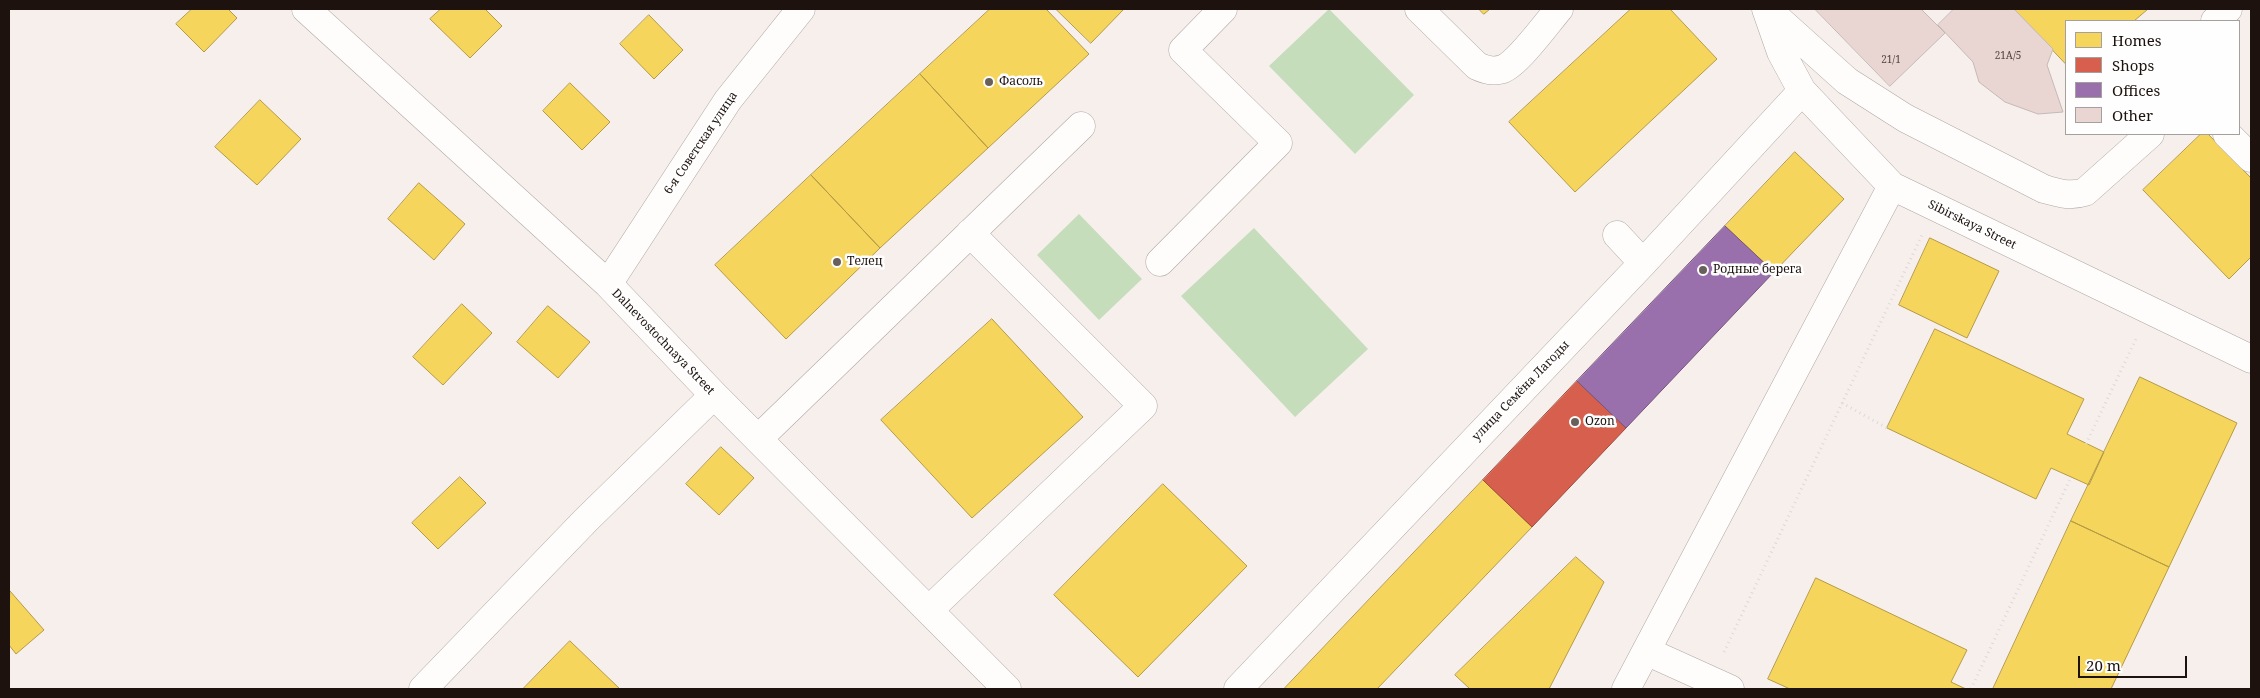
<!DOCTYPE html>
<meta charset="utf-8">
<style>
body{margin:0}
#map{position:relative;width:2260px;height:698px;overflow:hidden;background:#f7efec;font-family:"Noto Serif",serif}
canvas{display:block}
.frame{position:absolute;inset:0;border:10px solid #1d120d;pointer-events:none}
.legend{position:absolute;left:2065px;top:20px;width:175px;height:115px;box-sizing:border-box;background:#fefefe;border:1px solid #a4a09e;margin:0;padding:6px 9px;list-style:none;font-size:15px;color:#1d120d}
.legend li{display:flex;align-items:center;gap:10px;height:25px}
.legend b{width:25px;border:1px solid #a4a09e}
.scale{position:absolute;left:2078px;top:656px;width:109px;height:22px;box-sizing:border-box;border:2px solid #1d120d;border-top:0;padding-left:6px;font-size:15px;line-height:18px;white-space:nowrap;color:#1d120d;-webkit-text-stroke:4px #fefefe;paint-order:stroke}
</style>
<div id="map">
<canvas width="2260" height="698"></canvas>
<div class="frame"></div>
<ul class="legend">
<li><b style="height:14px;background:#f6d55c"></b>Homes</li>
<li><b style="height:14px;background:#d6604d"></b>Shops</li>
<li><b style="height:14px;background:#9970ab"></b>Offices</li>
<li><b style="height:14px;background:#e9d6d2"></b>Other</li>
</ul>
<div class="scale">20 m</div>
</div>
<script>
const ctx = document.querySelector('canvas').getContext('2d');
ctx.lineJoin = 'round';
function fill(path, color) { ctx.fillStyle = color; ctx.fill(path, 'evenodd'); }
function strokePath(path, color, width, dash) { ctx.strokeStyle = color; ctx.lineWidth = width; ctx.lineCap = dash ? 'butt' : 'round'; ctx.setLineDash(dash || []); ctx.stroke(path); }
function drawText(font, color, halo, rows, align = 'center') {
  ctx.font = font + ' "Noto Serif",serif'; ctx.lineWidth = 5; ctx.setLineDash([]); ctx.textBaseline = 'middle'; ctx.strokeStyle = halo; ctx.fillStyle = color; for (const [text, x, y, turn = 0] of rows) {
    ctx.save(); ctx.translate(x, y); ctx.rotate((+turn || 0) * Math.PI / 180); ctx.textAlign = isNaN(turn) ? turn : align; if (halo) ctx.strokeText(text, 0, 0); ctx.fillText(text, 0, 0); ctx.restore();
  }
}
const green = new Path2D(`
 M 1329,9 L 1414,95 L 1355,154 L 1269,66 Z
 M 1079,214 L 1142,279 L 1099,320 L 1037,255 Z
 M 1254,228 L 1368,349 L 1295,417 L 1181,296 Z`);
const homes = new Path2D(`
 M 192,9 L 228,9 L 237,18 L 204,52 L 176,24 Z
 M 441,9 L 485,9 L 502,26 L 470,58 L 430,19 Z
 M 990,9 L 1046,9 L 1089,54 L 988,148 L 920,74 Z
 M 1056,9 L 1124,9 L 1091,43 Z
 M 1479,9 L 1490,9 L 1484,14 Z
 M 1631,9 L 1670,9 L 1717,59 L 1575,192 L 1509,122 Z
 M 2014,9 L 2148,9 L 2134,21 L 2066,21 L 2066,64 Z
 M 649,15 L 683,50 L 654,79 L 620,44 Z
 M 920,74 L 988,148 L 880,248 L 811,175 Z
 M 570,83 L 610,122 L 582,150 L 543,111 Z
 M 260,100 L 301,139 L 257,185 L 215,147 Z
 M 2201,134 L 2208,134 L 2251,178 L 2251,257 L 2229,279 L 2143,190 Z
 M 1795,152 L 1844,199 L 1774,272 L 1725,226 Z
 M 811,175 L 880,248 L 786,339 L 715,265 Z
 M 419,183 L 465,224 L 434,260 L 388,219 Z
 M 1930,238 L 1999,271 L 1967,338 L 1899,305 Z
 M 462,304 L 492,333 L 443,385 L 413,357 Z
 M 548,306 L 590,342 L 558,378 L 517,342 Z
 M 992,319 L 1083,417 L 972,518 L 881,420 Z
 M 1935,329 L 2084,399 L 2067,434 L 2104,452 L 2089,485 L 2051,468 L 2036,499 L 1887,428 Z
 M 2140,377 L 2237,423 L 2169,567 L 2071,521 Z
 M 721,447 L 754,478 L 719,515 L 686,484 Z
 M 460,477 L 486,503 L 438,549 L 412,523 Z
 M 1483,480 L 1532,527 L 1377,689 L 1284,689 Z
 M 1163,484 L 1247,566 L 1138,677 L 1054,595 Z
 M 2071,521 L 2169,567 L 2111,689 L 1993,689 Z
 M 1576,557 L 1604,582 L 1549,689 L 1470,689 L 1455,675 Z
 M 1816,578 L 1967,650 L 1951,682 L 1966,689 L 1790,689 L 1768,679 Z
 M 10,591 L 44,630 L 16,654 L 9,645 Z
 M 570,641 L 620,689 L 523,689 Z`);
const shops = new Path2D(`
 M 1577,381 L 1626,428 L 1532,527 L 1483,480 Z`);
const offices = new Path2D(`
 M 1725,226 L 1774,272 L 1626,428 L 1577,381 Z`);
const building = new Path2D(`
 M 1815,9 L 1921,9 L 1945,33 L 1890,86 Z
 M 1954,9 L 2014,9 L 2053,49 L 2047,65 L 2063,112 L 2038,114 L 2005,102 L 1979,82 L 1973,62 L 1938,25 Z`);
const path = new Path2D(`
 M 1842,403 L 1887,428
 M 2086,444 L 2136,339
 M 1724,652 L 1922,235
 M 1971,689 L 2071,477`);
const minor = new Path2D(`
 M 306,9 L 608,284 L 714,395 L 1007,689
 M 1419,9 L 1477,66 C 1486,70 1493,72 1503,69 C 1518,63 1547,23 1559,9
 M 1766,9 L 1781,52 L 1802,91 L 1892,186 L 2251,359
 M 1769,11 L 1847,81 L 1905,118 L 2044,189 C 2059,193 2069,197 2085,192 L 2150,134
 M 2215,21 L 2228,9
 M 2227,134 L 2251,158
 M 1617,235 L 1643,263
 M 1160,262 L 1278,143 L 1183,50 L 1223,9
 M 608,284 L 728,100 L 801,9
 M 759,438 L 1081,126
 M 929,610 L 1143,406 L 970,233
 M 1646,651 L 1730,689
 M 423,689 L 586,520 L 714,395
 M 1238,689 L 1643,263 L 1802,91
 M 1626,689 L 1892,186`);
const markers = [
 [989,82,5,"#695f5b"],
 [837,262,5,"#695f5b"],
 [1703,270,5,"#695f5b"],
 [1575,422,5,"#695f5b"]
];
const numberNames = [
 ["21А/5",2008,56],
 ["21/1",1891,60]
];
const poiNames = [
 ["Фасоль",999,82],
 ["Телец",847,262],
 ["Родные берега",1713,270],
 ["Ozon",1585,422]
];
const streetNames = [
 ["6-я Советская улица",701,143,-56],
 ["Sibirskaya Street",1972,225,26],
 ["Dalnevostochnaya Street",663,342,46],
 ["улица Семёна Лагоды",1521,391,-46]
];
fill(green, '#c6ddbc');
fill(homes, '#f6d55c');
strokePath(homes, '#b59a44', 1);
fill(shops, '#d6604d');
strokePath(shops, '#9e493a', 1);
fill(offices, '#9970ab');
strokePath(offices, '#74547c', 1);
fill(building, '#e9d6d2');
strokePath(building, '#c3b9b6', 1);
strokePath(minor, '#b0a7a3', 29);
strokePath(path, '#dcd9d8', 3, [1, 4]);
strokePath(minor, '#fefdfc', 28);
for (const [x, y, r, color] of markers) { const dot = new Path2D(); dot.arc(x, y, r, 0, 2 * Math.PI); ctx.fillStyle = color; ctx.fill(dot); strokePath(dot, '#fefefe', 2); }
drawText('10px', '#50433e', null, numberNames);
drawText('12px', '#1d120d', '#fefefe', poiNames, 'left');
drawText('12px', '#1d120d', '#fefefe', streetNames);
</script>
